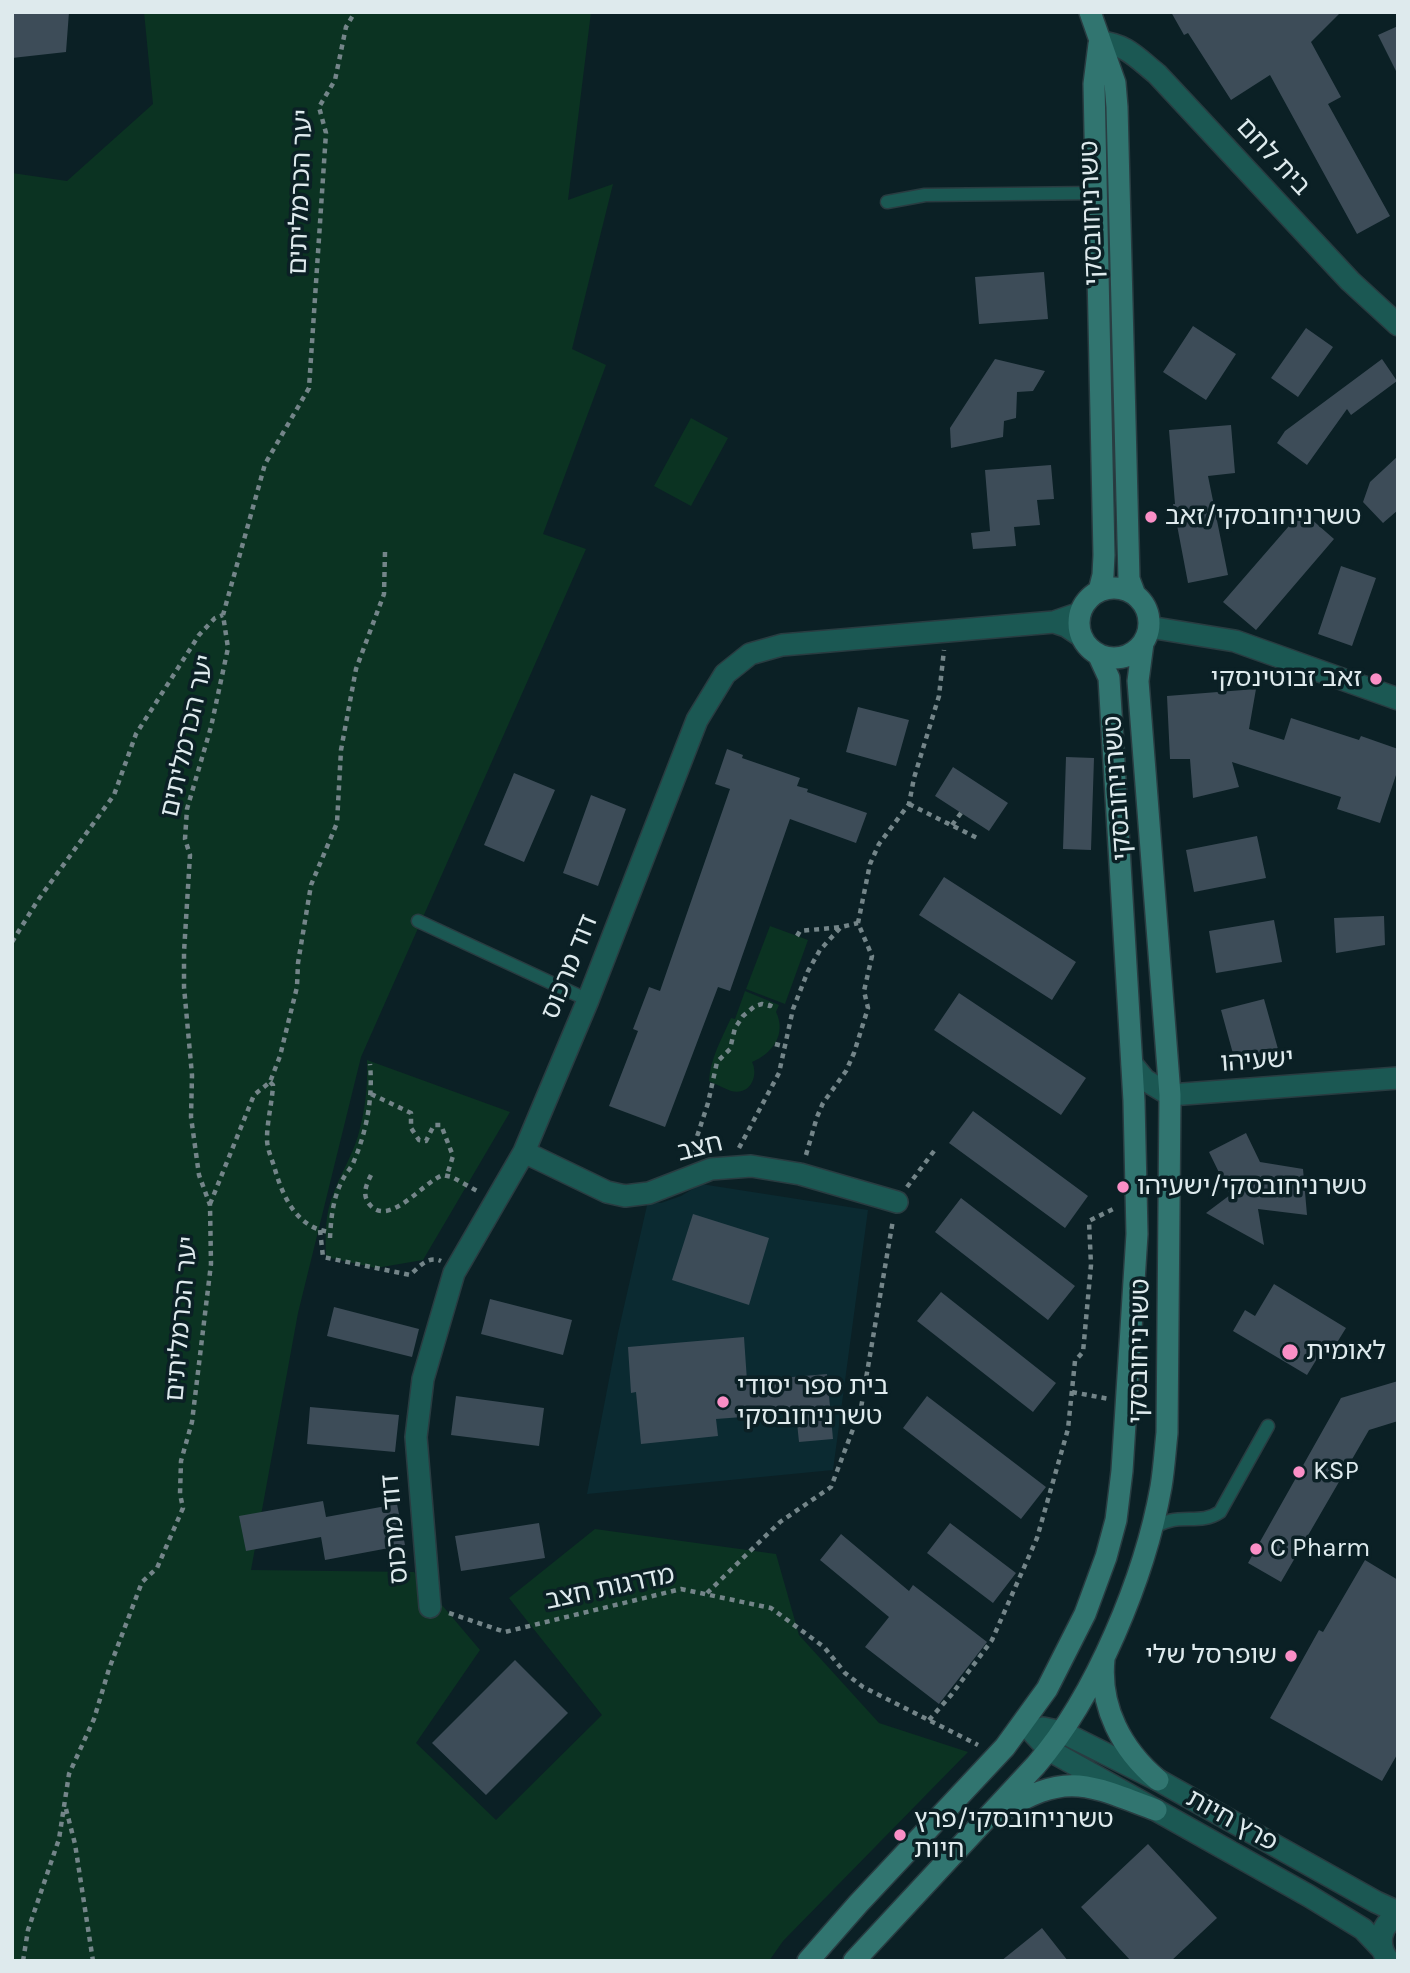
<!DOCTYPE html>
<meta charset="utf-8">
<style>
body{margin:0}
#map{position:relative;width:1410px;height:1973px;overflow:hidden;background:#0b2025;font-family:Karla,sans-serif}
canvas{display:block}
.frame{position:absolute;inset:0;border:14px solid #deeaed;pointer-events:none}
</style>
<div id="map">
<canvas width="1410" height="1973"></canvas>
<div class="frame"></div>
</div>
<script>
const ctx = document.querySelector('canvas').getContext('2d');
ctx.lineJoin = 'round';
function fill(path, color) { ctx.fillStyle = color; ctx.fill(path, 'evenodd'); }
function strokePath(path, color, width, dash) { ctx.strokeStyle = color; ctx.lineWidth = width; ctx.lineCap = dash ? 'butt' : 'round'; ctx.setLineDash(dash || []); ctx.stroke(path); }
function drawText(font, color, halo, rows, align = 'center') {
  ctx.font = font + ' Karla,"Noto Sans Hebrew",sans-serif'; ctx.lineWidth = 7; ctx.setLineDash([]); ctx.textBaseline = 'middle'; ctx.strokeStyle = halo; ctx.fillStyle = color; for (const [text, x, y, turn = 0] of rows) {
    ctx.save(); ctx.translate(x, y); ctx.rotate((+turn || 0) * Math.PI / 180); ctx.textAlign = isNaN(turn) ? turn : align; if (halo) ctx.strokeText(text, 0, 0); ctx.fillText(text, 0, 0); ctx.restore();
  }
}
const built = new Path2D(`
 M 701,1184 L 868,1210 L 833,1470 L 587,1494 L 618,1333 L 648,1201 L 661,1203 L 681,1196 Z`);
const green = new Path2D(`
 M 144,12 L 591,12 L 568,200 L 613,184 L 572,349 L 606,365 L 543,534 L 586,549 L 361,1057 L 298,1313 L 251,1570 L 414,1572 L 480,1650 L 416,1743 L 496,1820 L 602,1715 L 509,1598 L 595,1529 L 776,1554 L 799,1635 L 879,1723 L 968,1752 L 783,1941 L 769,1961 L 12,1961 L 12,173 L 67,181 L 153,104 Z
 M 691,418 L 728,438 L 691,506 L 654,486 Z
 M 770,926 L 808,940 L 785,1004 L 746,989 Z
 M 745,991 L 779,1005 L 776,1012 C 787,1034 772,1054 752,1062 C 759,1076 750,1096 731,1091 C 723,1088 716,1084 709,1081 C 710,1059 722,1038 731,1018 L 735,1019 Z
 M 367,1060 L 510,1112 L 423,1260 L 376,1268 L 326,1257 C 325,1234 325,1213 334,1192 C 341,1173 352,1156 358,1136 C 365,1111 368,1086 367,1060 Z`);
const building = new Path2D(`
 M 12,12 L 69,12 L 66,52 L 12,58 Z
 M 1171,12 L 1341,12 L 1311,42 L 1341,97 L 1328,104 L 1390,216 L 1357,234 L 1270,75 L 1231,100 L 1188,33 L 1184,35 Z
 M 1398,26 L 1398,75 L 1378,35 Z
 M 1044,272 L 1048,319 L 979,324 L 975,277 Z
 M 1193,326 L 1236,354 L 1206,400 L 1163,372 Z
 M 1306,328 L 1333,347 L 1298,397 L 1271,378 Z
 M 995,359 L 1045,371 L 1033,391 L 1017,392 L 1016,418 L 1004,421 L 1003,437 L 951,448 L 950,428 Z
 M 1382,359 L 1397,381 L 1351,415 L 1347,409 L 1307,465 L 1277,443 L 1285,431 Z
 M 1231,425 L 1235,473 L 1208,476 L 1228,575 L 1188,583 L 1173,504 L 1175,504 L 1169,430 Z
 M 1398,456 L 1398,510 L 1383,523 L 1363,502 L 1370,482 Z
 M 1051,465 L 1054,499 L 1037,500 L 1040,525 L 1014,527 L 1016,546 L 973,549 L 971,533 L 990,531 L 985,470 Z
 M 1302,511 L 1334,539 L 1256,630 L 1223,602 Z
 M 1341,566 L 1376,578 L 1352,646 L 1318,634 Z
 M 1256,689 L 1249,729 L 1284,740 L 1291,718 L 1359,740 L 1361,736 L 1398,749 L 1398,769 L 1380,823 L 1337,809 L 1341,797 L 1232,762 L 1239,787 L 1193,798 L 1190,759 L 1170,759 L 1167,696 Z
 M 858,707 L 909,720 L 896,766 L 846,752 Z
 M 727,749 L 743,755 L 742,758 L 800,778 L 797,786 L 808,789 L 807,792 L 867,813 L 856,843 L 790,819 L 730,991 L 718,987 L 665,1127 L 609,1106 L 638,1031 L 633,1029 L 649,987 L 660,991 L 730,789 L 715,784 Z
 M 1066,757 L 1094,758 L 1091,850 L 1063,849 Z
 M 953,767 L 1008,803 L 989,831 L 935,796 Z
 M 514,773 L 555,790 L 524,862 L 484,845 Z
 M 591,795 L 626,809 L 598,886 L 563,873 Z
 M 1257,836 L 1266,878 L 1194,892 L 1186,850 Z
 M 944,877 L 1076,962 L 1052,1000 L 919,915 Z
 M 1384,916 L 1385,945 L 1336,953 L 1334,918 Z
 M 1274,920 L 1282,962 L 1216,973 L 1209,931 Z
 M 959,993 L 1086,1078 L 1061,1115 L 934,1030 Z
 M 1264,999 L 1278,1049 L 1235,1061 L 1221,1010 Z
 M 973,1111 L 1088,1196 L 1065,1228 L 949,1143 Z
 M 1246,1133 L 1260,1162 L 1303,1169 L 1307,1215 L 1258,1209 L 1264,1245 L 1206,1213 L 1230,1195 L 1209,1152 Z
 M 961,1198 L 1075,1286 L 1048,1320 L 935,1232 Z
 M 693,1214 L 769,1238 L 749,1305 L 672,1280 Z
 M 1274,1284 L 1346,1328 L 1333,1349 L 1326,1344 L 1307,1375 L 1233,1331 L 1245,1310 L 1255,1316 Z
 M 941,1292 L 1056,1383 L 1033,1412 L 917,1321 Z
 M 490,1299 L 572,1320 L 563,1355 L 481,1334 Z
 M 334,1307 L 419,1329 L 412,1357 L 327,1336 Z
 M 744,1337 L 747,1381 L 827,1374 L 833,1439 L 799,1442 L 796,1413 L 716,1419 L 718,1436 L 641,1444 L 636,1392 L 631,1393 L 628,1347 Z
 M 1398,1381 L 1398,1421 L 1369,1430 L 1281,1582 L 1248,1563 L 1341,1398 Z
 M 456,1396 L 544,1408 L 539,1446 L 451,1435 Z
 M 927,1396 L 1046,1487 L 1021,1519 L 903,1428 Z
 M 310,1407 L 399,1415 L 395,1452 L 307,1444 Z
 M 323,1501 L 326,1517 L 397,1504 L 405,1545 L 325,1560 L 321,1537 L 246,1551 L 239,1516 Z
 M 539,1523 L 545,1558 L 461,1571 L 455,1536 Z
 M 950,1523 L 1016,1573 L 993,1603 L 927,1553 Z
 M 841,1534 L 909,1591 L 913,1585 L 987,1642 L 939,1704 L 865,1647 L 889,1617 L 820,1560 Z
 M 1365,1560 L 1398,1580 L 1398,1753 L 1382,1781 L 1270,1718 L 1319,1630 L 1323,1632 Z
 M 515,1660 L 568,1713 L 486,1795 L 432,1743 Z
 M 1148,1844 L 1217,1918 L 1171,1961 L 1131,1961 L 1081,1907 Z
 M 1042,1928 L 1068,1961 L 1001,1961 Z`);
const path = new Path2D(`
 M 909,804 L 977,838
 M 952,825 L 961,813
 M 797,936 L 800,931 L 841,927
 M 12,942 L 38,900 L 114,795 L 136,734 L 199,635 L 215,618 L 223,615
 M 775,1044 L 787,1047
 M 270,1082 L 273,1085 C 272,1104 267,1121 267,1139 C 267,1148 271,1157 274,1166 C 282,1195 296,1228 330,1232
 M 371,1094 L 411,1113 L 411,1128 L 419,1140 L 426,1141 L 434,1125 L 441,1125 L 453,1156 L 447,1175
 M 739,1148 L 779,1073 L 793,1009 L 808,971 L 820,950 L 841,927 L 858,923
 M 691,1155 L 708,1103 L 717,1062 L 730,1049 L 735,1028 L 743,1016 L 755,1006 L 762,1004 L 770,1006 L 773,999
 M 806,1155 L 817,1117 L 823,1103 L 846,1071 L 854,1053 L 868,1008 L 864,991 L 872,956 L 858,923 L 870,864 L 879,844 L 909,804 L 914,778 L 939,696 L 944,650
 M 371,1175 C 366,1185 361,1196 371,1206 C 391,1226 423,1182 443,1175 L 452,1177 L 479,1192
 M 907,1187 L 937,1147
 M 210,1204 L 254,1095 L 270,1082 L 280,1056 L 297,987 L 298,963 L 311,885 L 337,823 L 341,750 L 356,669 L 384,594 L 385,552
 M 320,1230 L 323,1257 L 410,1275 C 419,1267 428,1255 441,1261
 M 330,1238 C 331,1218 333,1197 343,1179 C 346,1173 352,1167 354,1161 C 367,1130 373,1097 370,1064
 M 1072,1392 L 1109,1399
 M 707,1593 L 780,1522 L 831,1487 L 861,1408 L 893,1220
 M 449,1613 L 505,1632 L 681,1589 L 771,1608 L 824,1647 L 845,1673 L 863,1687 L 978,1745
 M 929,1720 L 952,1694 L 992,1640 L 1037,1538 L 1068,1429 L 1075,1361 L 1083,1352 L 1091,1265 L 1089,1221 L 1117,1207
 M 66,1809 L 75,1844 L 93,1961
 M 23,1961 L 28,1930 L 59,1839 L 69,1774 L 94,1719 L 109,1669 L 142,1582 L 157,1568 L 183,1508 L 180,1494 L 181,1461 L 192,1422 L 211,1264 L 210,1205 L 199,1175 L 191,1117 L 192,1075 L 184,987 L 184,952 L 190,855 L 185,839 L 187,809 L 211,727 L 228,648 L 223,615 L 265,464 L 309,388 L 326,133 L 319,107 L 335,80 L 346,27 L 355,12`);
const lane = new Path2D(`
 M 887,202 L 925,195 L 1095,193
 M 418,921 L 588,1000
 M 1151,1530 C 1176,1510 1198,1527 1220,1512 L 1268,1426`);
const street = new Path2D(`
 M 1100,42 C 1126,44 1137,58 1157,74 L 1350,281 L 1398,325
 M 1054,622 L 1066,626 L 1081,636
 M 1149,627 L 1235,641 L 1398,699
 M 1132,1064 L 1145,1080 L 1170,1095 L 1398,1078
 M 524,1152 L 607,1192 L 625,1196 L 649,1193 L 711,1169 L 751,1166 L 800,1174 L 897,1202
 M 430,1607 L 416,1437 L 423,1379 L 454,1273 L 524,1152 L 588,1000 L 697,720 L 725,674 L 750,654 L 782,645 L 1054,622 L 1080,613
 M 1024,1723 L 1049,1750 L 1309,1896 L 1363,1929 L 1381,1948
 M 1043,1728 L 1062,1732 L 1158,1780 L 1376,1902 L 1398,1912
 M 1389,1961 C 1376,1945 1380,1925 1398,1915`);
const secondary = new Path2D(`
 M 1090,12 L 1115,83 L 1117,107 L 1129,579 L 1135,595
 M1079 623a35 35 0 1 1 70 0a35 35 0 1 1-70 0Z
 M 1099,591 L 1103,575 L 1104,555 L 1094,84 L 1099,44
 M 1104,1659 C 1099,1707 1122,1750 1158,1780
 M 1001,1812 C 1068,1770 1088,1785 1156,1810
 M 808,1961 L 858,1904 L 1005,1747 L 1047,1689 L 1085,1614 L 1106,1557 L 1116,1520 L 1122,1471 L 1137,1234 L 1134,1101 L 1109,678 L 1098,654
 M 854,1961 L 1036,1765 C 1096,1696 1145,1576 1161,1487 C 1164,1469 1165,1451 1167,1433 L 1170,1095 L 1138,681 L 1143,643`);
const markers = [
 [1151,517,7,"#fa8fc6"],
 [1376,679,7,"#fa8fc6"],
 [1123,1187,7,"#fa8fc6"],
 [1290,1352,9,"#fa8fc6"],
 [723,1402,7,"#fa8fc6"],
 [1299,1472,7,"#fa8fc6"],
 [1256,1549,7,"#fa8fc6"],
 [1291,1656,7,"#fa8fc6"],
 [900,1835,7,"#fa8fc6"]
];
const streetNames = [
 ["בית לחם",1273,157,47],
 ["יער הכרמליתים",301,192,-88],
 ["טשרניחובסקי",1092,213,-92],
 ["יער הכרמליתים",188,736,-77],
 ["טשרניחובסקי",1118,788,-94],
 ["דוד מרכוס",570,967,-68],
 ["ישעיהו",1257,1061,-4],
 ["חצב",700,1148,-14],
 ["יער הכרמליתים",182,1319,-85],
 ["טשרניחובסקי",1140,1351,-89],
 ["דוד מרכוס",395,1529,-95],
 ["מדרגות חצב",610,1588,-12],
 ["פרץ חיות",1232,1821,29]
];
const poiNames = [
 ["טשרניחובסקי/זאב",1165,517],
 ["זאב זבוטינסקי",1362,679,"right"],
 ["טשרניחובסקי/ישעיהו",1137,1187],
 ["לאומית",1306,1352],
 ["בית ספר יסודי",737,1387],
 ["טשרניחובסקי",737,1417],
 ["KSP",1313,1472],
 ["C Pharm",1270,1549],
 ["שופרסל שלי",1277,1656,"right"],
 ["טשרניחובסקי/פרץ",914,1820],
 ["חיות",914,1850]
];
fill(built, '#0b2a31');
fill(green, '#0b3322');
fill(building, '#3d4c58');
strokePath(lane, '#293c41', 15);
strokePath(street, '#293c41', 24);
strokePath(secondary, '#293c41', 24);
strokePath(path, '#748589', 4.5, [5, 5]);
strokePath(lane, '#1b5853', 12);
strokePath(street, '#1b5853', 21);
strokePath(secondary, '#317570', 21);
for (const [x, y, r, color] of markers) { const dot = new Path2D(); dot.arc(x, y, r, 0, 2 * Math.PI); ctx.fillStyle = color; ctx.fill(dot); strokePath(dot, '#0b2025', 2.5); }
drawText('26px', '#deeaed', '#0b2025', streetNames);
drawText('26px', '#deeaed', '#0b2025', poiNames, 'left');
</script>
